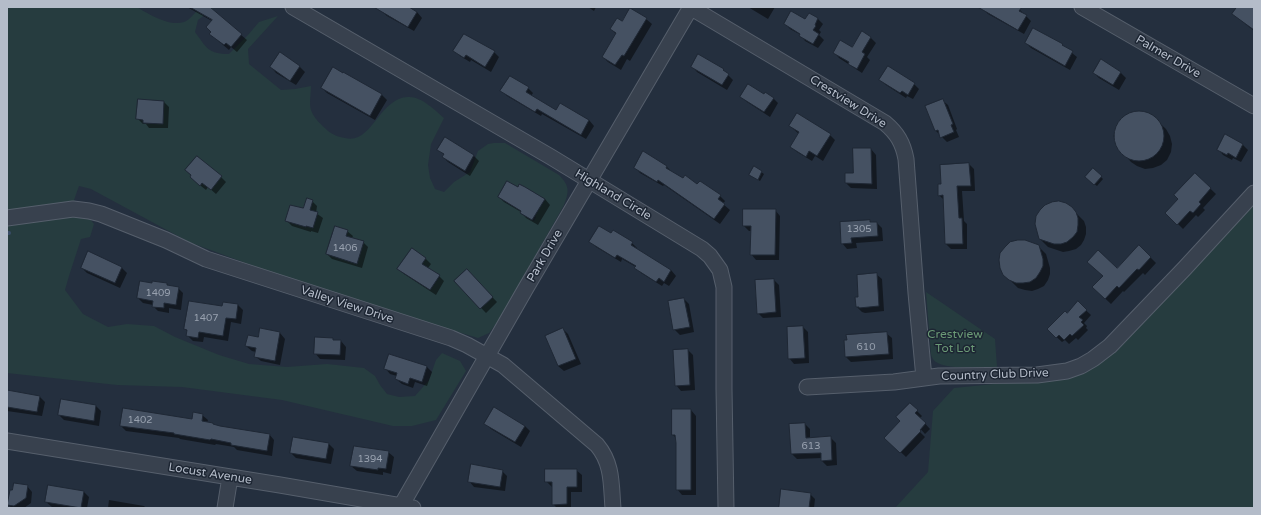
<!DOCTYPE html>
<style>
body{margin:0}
#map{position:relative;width:1261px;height:515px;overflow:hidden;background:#242f3e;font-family:"Varela Round",sans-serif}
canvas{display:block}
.frame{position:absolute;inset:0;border:8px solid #b4bcc9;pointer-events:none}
</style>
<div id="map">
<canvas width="1261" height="515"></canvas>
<div class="frame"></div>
</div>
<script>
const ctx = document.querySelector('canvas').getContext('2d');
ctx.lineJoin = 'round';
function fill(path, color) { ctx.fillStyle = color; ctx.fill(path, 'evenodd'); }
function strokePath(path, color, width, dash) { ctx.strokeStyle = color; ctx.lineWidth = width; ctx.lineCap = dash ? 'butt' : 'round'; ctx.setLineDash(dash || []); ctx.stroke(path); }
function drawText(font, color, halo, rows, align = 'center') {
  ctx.font = font + ' "Varela Round",sans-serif'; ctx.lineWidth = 3; ctx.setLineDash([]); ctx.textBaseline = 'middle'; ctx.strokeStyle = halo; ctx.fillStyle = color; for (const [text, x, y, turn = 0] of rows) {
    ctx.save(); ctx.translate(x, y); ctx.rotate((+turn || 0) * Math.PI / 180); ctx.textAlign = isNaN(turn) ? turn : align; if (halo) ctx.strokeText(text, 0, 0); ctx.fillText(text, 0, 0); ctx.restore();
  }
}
const green = new Path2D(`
 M 7,7 L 137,7 C 148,14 170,27 184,22 C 190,20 196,11 201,7 L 215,7 L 198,20 L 195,32 C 206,47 208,54 229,54 L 248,35 L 259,22 L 278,16 L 248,49 L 249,64 L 281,90 L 295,89 L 311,86 C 311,92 309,105 311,110 C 314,119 322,125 328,131 C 334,135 338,137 345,138 C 372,145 379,98 408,97 C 421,96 435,110 444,118 L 431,144 L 428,165 L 430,178 L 435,189 L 444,192 L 454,182 L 470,172 L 478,151 L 488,144 L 494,143 L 505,143 L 559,175 C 570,186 569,192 564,205 L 499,320 L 489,333 L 478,338 L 425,322 L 259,268 L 189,242 L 91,189 L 79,186 L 74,200 L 94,224 L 90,237 L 81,239 L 69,276 L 65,290 L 83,314 L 108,327 L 127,324 L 154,326 L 175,337 L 219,355 L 249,364 L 287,367 L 327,364 L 364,368 L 375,376 L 380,385 L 387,394 L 399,397 L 415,396 L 429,380 L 436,360 L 442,353 L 460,361 L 466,371 L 436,420 L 412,426 L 393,426 L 282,400 L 182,387 L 117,385 L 7,373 ZM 138,99 L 164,101 L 163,124 L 143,123 L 143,120 L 137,119 ZM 197,156 L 202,183 L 201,185 L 190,177 L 191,175 L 185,170 ZM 507,181 L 518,187 L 520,184 L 545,199 L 535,216 L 536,217 L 534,221 L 520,213 L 521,211 L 498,197 ZM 290,205 L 318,212 L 313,228 L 306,226 L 306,227 L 285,221 ZM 348,230 L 346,236 L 364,241 L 357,263 L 326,254 L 332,233 ZM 412,248 L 426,258 L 422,264 L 440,276 L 430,290 L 397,269 ZM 467,269 L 492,297 L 480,309 L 454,281 Z
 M 1254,205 L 1254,508 L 895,508 L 928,472 L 933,411 L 954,388 L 1034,380 L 1101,360 L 1104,360 L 1120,347 L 1171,293 Z
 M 926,292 L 995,339 L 997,367 C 983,367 947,370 936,362 C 933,360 932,358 931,354 Z`);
const shadow = new Path2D(`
 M 187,7 L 211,7 L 210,9 L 247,40 L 237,52 L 231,47 L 229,50 L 216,39 L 212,32 L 212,21 Z
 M 377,7 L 407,7 L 417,12 L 422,18 L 414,31 L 387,16 Z
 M 588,7 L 596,7 L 594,11 Z
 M 748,7 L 775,7 L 768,19 Z
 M 984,7 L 1016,7 L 1020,10 L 1031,21 L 1024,34 L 988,14 L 983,9 Z
 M 1238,7 L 1249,7 L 1254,8 L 1254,31 L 1233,14 Z
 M 809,14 L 818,19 L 823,24 L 819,30 L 821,32 L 819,35 L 824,40 L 818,48 L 805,41 L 801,35 L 790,29 L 785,23 L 806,21 Z
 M 646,19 L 652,24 L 630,61 L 627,59 L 621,70 L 608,62 L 603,57 L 616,34 L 611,29 L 622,22 Z
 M 870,37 L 876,43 L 867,57 L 870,60 L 862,73 L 839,58 L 834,52 L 853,49 Z
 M 1026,43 L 1062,45 L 1077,57 L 1070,70 L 1031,48 Z
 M 455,51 L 494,52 L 499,57 L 491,72 L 471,60 L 470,62 L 460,56 Z
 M 299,66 L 305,72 L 296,85 L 276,73 L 271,67 Z
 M 692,66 L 723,70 L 733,80 L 727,90 L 697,72 Z
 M 344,73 L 382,95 L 387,100 L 375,120 L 327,93 L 322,88 Z
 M 1094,73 L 1121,73 L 1126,78 L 1119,90 L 1099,78 Z
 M 880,80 L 914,84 L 919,89 L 913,99 L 907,96 L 906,98 L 886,85 Z
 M 528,88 L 533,93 L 531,96 L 557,111 L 561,104 L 589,120 L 594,126 L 586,139 L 542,114 L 541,116 L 507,96 L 502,91 Z
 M 764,96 L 773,98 L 778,103 L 770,117 L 747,102 L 741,97 Z
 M 942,100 L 948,105 L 957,129 L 956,130 L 959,137 L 947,142 L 936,131 L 926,106 Z
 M 164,102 L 169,107 L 168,128 L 149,128 L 146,124 L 143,124 L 138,119 Z
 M 1136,113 L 1144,113 L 1151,115 L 1166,129 L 1170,136 L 1172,144 L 1171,152 L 1167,160 L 1161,165 L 1153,168 L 1145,169 L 1137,166 L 1131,162 L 1118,147 L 1115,140 L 1115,132 L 1118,125 L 1122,119 L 1129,115 Z
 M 790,126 L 830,135 L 835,140 L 823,161 L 815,156 L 812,161 L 797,152 L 791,147 L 799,134 Z
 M 1225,136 L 1243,145 L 1248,150 L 1241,162 L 1233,158 L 1232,160 L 1223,155 L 1218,149 Z
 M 445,139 L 474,156 L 479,161 L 470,176 L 448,162 L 443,157 L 444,155 L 439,150 Z
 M 871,149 L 876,155 L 877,189 L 851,188 L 846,183 Z
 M 969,164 L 974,169 L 975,191 L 962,191 L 964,221 L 967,224 L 967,249 L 951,249 L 946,244 L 944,200 L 939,195 L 942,185 Z
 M 666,166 L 672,172 L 683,179 L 720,196 L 725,201 L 723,204 L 730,210 L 720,224 L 664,185 L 663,186 L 640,173 L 635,167 Z
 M 754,167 L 764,174 L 760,181 L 750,175 Z
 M 1093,169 L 1103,179 L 1097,186 L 1086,177 Z
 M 1195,174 L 1216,194 L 1203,208 L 1205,210 L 1198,217 L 1196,215 L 1183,229 L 1167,213 L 1179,199 Z
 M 221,177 L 226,182 L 216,194 L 208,187 L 206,190 L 196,182 Z
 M 518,188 L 545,199 L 550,205 L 538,225 L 526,218 L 521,212 L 504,202 L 499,197 Z
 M 312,201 L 317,206 L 316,213 L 323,218 L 318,233 L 311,231 L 311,232 L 292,226 L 286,220 L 304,209 Z
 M 1071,208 L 1084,221 L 1086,227 L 1086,234 L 1084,240 L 1081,245 L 1076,249 L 1069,251 L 1063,252 L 1048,247 L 1040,239 Z
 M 775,210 L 780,216 L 779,260 L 756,260 L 751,254 L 752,231 L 749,231 L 744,226 Z
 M 870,221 L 872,223 L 877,223 L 882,228 L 883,241 L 856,243 L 857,248 L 847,249 L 842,243 Z
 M 347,231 L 353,236 L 352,238 L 363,242 L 368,247 L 362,268 L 332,259 L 327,254 Z
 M 612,235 L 632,243 L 637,248 L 636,249 L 671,270 L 676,276 L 669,286 L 664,283 L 662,286 L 641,273 L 636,267 L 622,259 L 621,262 L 596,247 L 591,242 Z
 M 1038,246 L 1046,254 L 1050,268 L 1050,274 L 1048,280 L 1044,286 L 1038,289 L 1032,291 L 1025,290 L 1018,288 L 1004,274 Z
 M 1139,246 L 1156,263 L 1145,275 L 1143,273 L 1124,292 L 1123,291 L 1111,304 L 1093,287 L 1117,269 Z
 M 412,249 L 426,259 L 431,264 L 428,268 L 439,276 L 444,281 L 436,295 L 404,274 L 398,269 Z
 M 89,252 L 122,268 L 127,273 L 120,288 L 87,273 L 82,268 Z
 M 467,271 L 497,302 L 486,313 L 455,281 Z
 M 876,274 L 882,279 L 884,311 L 865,313 L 862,312 L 857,307 L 860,297 Z
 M 774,280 L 779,285 L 781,317 L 763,318 L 758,313 Z
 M 167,284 L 169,287 L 178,288 L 183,293 L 181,310 L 169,308 L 169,313 L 158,311 L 153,306 L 153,305 L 143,303 L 138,298 Z
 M 684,299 L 689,304 L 694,332 L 680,335 L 674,329 Z
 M 1078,303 L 1091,315 L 1084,323 L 1087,326 L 1086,328 L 1088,330 L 1078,340 L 1076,338 L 1069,344 L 1065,340 L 1062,342 L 1048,329 L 1067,314 Z
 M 238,305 L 243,310 L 241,324 L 231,322 L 228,341 L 204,337 L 203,342 L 193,341 L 187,335 L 188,332 L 185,329 L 223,307 Z
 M 803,327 L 808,332 L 809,363 L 794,364 L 789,358 Z
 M 563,329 L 568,334 L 581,364 L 564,371 L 558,366 L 546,336 Z
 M 261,330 L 280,333 L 285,339 L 280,365 L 261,361 L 255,356 L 256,352 L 252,351 L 246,346 L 259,338 Z
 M 886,333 L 892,338 L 893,359 L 851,362 L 846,357 Z
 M 334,341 L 341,341 L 346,347 L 345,360 L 320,359 L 315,353 Z
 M 688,350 L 693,355 L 695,390 L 681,391 L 676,385 Z
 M 389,356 L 427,367 L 432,372 L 427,386 L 415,382 L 413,388 L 402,384 L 396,379 L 397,376 L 390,374 L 385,368 Z
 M 7,391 L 40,397 L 45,402 L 42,416 L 7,411 Z
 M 62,400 L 96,406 L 101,411 L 99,426 L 64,420 L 59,415 Z
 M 910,404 L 922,416 L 920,418 L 930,429 L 925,434 L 918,426 L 916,428 L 925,437 L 906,457 L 886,438 L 901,421 Z
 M 673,410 L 691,410 L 696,416 L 696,495 L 682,495 L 677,489 L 677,439 L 673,435 Z
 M 202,415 L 208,420 L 207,423 L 213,424 L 214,425 L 269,434 L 274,440 L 272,456 L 237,450 L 234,447 L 216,444 L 215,445 L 180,439 L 179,438 L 126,431 L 121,426 L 193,421 Z
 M 486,424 L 525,426 L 530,431 L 521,447 L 491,429 Z
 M 805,424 L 810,429 L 810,439 L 830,437 L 836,443 L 837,465 L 827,466 L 822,461 L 822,458 L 797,459 L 792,454 Z
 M 329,444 L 334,449 L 331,464 L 296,458 L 291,453 Z
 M 388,452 L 394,457 L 391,474 L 383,472 L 383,475 L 357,471 L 351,466 Z
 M 576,470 L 582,475 L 582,492 L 571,492 L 571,508 L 557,508 L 553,504 L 553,487 L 552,487 L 546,481 Z
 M 502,471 L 507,476 L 505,491 L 474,487 L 469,481 Z
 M 27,486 L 32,492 L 31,503 L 24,508 L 12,508 L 8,505 L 13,491 Z
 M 84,492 L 89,497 L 87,508 L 57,508 L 52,507 L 46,502 Z
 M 810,494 L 815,499 L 814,508 L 780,508 Z
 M 109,500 L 144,506 L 146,508 L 108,508 Z`);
const stream = new Path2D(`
 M 7,233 L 9,233`);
const building = new Path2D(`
 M 190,7 L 210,7 L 242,34 L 231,47 L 226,43 L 224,45 L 209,34 L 211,32 L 206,27 L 212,20 Z
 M 374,7 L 409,7 L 417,12 L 408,27 Z
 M 978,7 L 1022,7 L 1019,11 L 1027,15 L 1018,30 Z
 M 1237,7 L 1254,7 L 1254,30 L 1232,14 Z
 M 630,8 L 647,18 L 624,56 L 622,55 L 615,65 L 602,57 L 616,33 L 610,29 L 617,18 L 622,21 Z
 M 791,11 L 805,19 L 809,13 L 818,18 L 815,25 L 816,26 L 813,30 L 819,34 L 813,44 L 799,36 L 800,34 L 784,24 Z
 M 1033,28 L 1063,44 L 1062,45 L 1073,51 L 1065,66 L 1025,43 Z
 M 862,31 L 871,37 L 862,52 L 865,54 L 857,69 L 848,64 L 849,62 L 833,53 L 840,40 L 852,47 Z
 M 464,34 L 495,51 L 485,67 L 466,55 L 464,58 L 453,51 Z
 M 280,52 L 300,66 L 290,81 L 270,67 Z
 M 698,54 L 724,69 L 723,70 L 729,74 L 722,85 L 691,67 Z
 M 1101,59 L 1121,72 L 1113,85 L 1093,73 Z
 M 888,66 L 915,83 L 908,95 L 902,91 L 900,93 L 879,80 Z
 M 333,67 L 343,73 L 343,72 L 382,94 L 370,116 L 321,88 Z
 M 510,76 L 529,87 L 526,92 L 556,110 L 560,103 L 589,120 L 581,135 L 537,109 L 535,112 L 500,91 Z
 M 748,84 L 764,94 L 765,92 L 774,98 L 764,112 L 740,97 Z
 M 138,99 L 164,101 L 163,124 L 143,123 L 143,120 L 136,119 Z
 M 943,99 L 953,124 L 951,125 L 954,132 L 940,138 L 938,130 L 935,131 L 925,106 Z
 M1114 136a25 25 0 1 1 50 0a25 25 0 1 1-50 0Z
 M 797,113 L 831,134 L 817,156 L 809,151 L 806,157 L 790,147 L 799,132 L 789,126 Z
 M 1225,134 L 1243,144 L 1236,158 L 1228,153 L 1227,155 L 1217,150 Z
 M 445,137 L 474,155 L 465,171 L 442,157 L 444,154 L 437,150 Z
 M 853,148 L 871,148 L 872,184 L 845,183 L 845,173 L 853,173 Z
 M 643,151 L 667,166 L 666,168 L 683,178 L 685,175 L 697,184 L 700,181 L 721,195 L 718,199 L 725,204 L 714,219 L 658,180 L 657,182 L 634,168 Z
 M 197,156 L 222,176 L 211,190 L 202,183 L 200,186 L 190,177 L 191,175 L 185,170 Z
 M 969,163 L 971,186 L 957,186 L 959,218 L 962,218 L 963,244 L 945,244 L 943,195 L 938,196 L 938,184 L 941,184 L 940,165 Z
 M 754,166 L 762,171 L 758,180 L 749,175 Z
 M 1093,168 L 1102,176 L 1094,185 L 1085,177 Z
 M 1195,173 L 1211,188 L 1199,202 L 1201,204 L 1193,213 L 1190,211 L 1177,225 L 1165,213 L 1178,199 L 1174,195 Z
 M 507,181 L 518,187 L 519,184 L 525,187 L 545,199 L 532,220 L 520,213 L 521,211 L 498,197 Z
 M 307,198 L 313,200 L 310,210 L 318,212 L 313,228 L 306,226 L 306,227 L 285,221 L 290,205 L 303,208 Z
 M 1059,201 L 1066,203 L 1072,207 L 1076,212 L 1078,218 L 1078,225 L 1077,232 L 1073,237 L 1067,242 L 1061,244 L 1054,244 L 1039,239 L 1035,224 L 1036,216 L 1040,210 L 1045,205 L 1052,202 Z
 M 743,209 L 776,209 L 775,255 L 750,255 L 751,226 L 743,226 Z
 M 870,220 L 870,222 L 877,222 L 878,236 L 851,238 L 852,243 L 841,244 L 840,222 Z
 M 335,226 L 348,230 L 346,236 L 364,241 L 357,264 L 326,254 Z
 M 599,226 L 611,233 L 613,230 L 633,242 L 631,245 L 671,270 L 664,282 L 659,278 L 656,282 L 634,268 L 636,266 L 617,255 L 615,258 L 589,242 Z
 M 1018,240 L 1025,240 L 1039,245 L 1043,259 L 1043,266 L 1040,272 L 1036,278 L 1030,282 L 1023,283 L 1016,283 L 1009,280 L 1003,275 L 1000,268 L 999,260 L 1000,253 L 1005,247 L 1010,242 Z
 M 1139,245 L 1151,257 L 1139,270 L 1137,269 L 1119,288 L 1117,286 L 1105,299 L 1092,287 L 1103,276 L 1087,262 L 1098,250 L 1117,268 Z
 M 412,248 L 426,258 L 422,264 L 440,275 L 430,290 L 397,269 Z
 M 88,251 L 122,267 L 115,283 L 81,268 Z
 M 467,269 L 493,297 L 480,309 L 454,281 Z
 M 877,273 L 879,306 L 859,308 L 859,307 L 856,307 L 855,297 L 858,297 L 857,275 Z
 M 774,279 L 776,312 L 757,314 L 755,280 Z
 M 140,281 L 152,283 L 152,281 L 167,283 L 167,285 L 179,287 L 176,305 L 164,303 L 164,308 L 152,307 L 153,301 L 137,298 Z
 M 684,298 L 690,327 L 673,330 L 668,301 Z
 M 189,301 L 222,306 L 223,302 L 238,304 L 236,319 L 226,318 L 223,336 L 199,332 L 198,338 L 186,336 L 187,330 L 184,329 Z
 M 1078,301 L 1087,310 L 1079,317 L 1083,320 L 1081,322 L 1084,325 L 1072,336 L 1070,334 L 1064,340 L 1059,335 L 1056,338 L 1047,329 L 1065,311 L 1067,313 Z
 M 803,326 L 805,358 L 788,359 L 787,327 Z
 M 260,328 L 280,332 L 275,361 L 254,357 L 256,348 L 245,346 L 248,335 L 258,337 Z
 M 563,328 L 576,359 L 558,366 L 545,336 Z
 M 887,332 L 889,354 L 845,357 L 844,340 L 847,340 L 846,335 Z
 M 315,337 L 333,338 L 333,340 L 341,340 L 340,355 L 314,354 Z
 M 688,349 L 690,385 L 675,386 L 673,350 Z
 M 389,354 L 427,366 L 422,382 L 410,378 L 408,384 L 395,379 L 397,373 L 384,369 Z
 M 7,390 L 40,396 L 37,412 L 7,407 Z
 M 61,399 L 96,405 L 94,421 L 58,415 Z
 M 910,403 L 918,410 L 915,413 L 926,423 L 920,430 L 921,431 L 900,453 L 884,438 L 900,421 L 896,417 Z
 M 494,407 L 525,426 L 515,442 L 484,424 Z
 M 123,408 L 192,419 L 193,412 L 203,414 L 202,421 L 213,423 L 213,424 L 220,426 L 270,434 L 267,451 L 231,445 L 231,443 L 211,439 L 210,440 L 174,434 L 174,433 L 120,426 Z
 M 672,409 L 691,409 L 691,490 L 676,490 L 676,443 L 675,435 L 672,435 Z
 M 805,423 L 806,438 L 831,436 L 832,460 L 821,461 L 821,453 L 791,454 L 789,424 Z
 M 293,437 L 329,443 L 326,459 L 290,453 Z
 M 354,446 L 389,451 L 386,469 L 378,468 L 378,470 L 350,466 Z
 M 471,464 L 503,470 L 500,487 L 468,482 Z
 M 545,469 L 577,469 L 577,487 L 567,487 L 567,504 L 552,505 L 552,482 L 545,482 Z
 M 14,483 L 28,485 L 26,498 L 14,506 L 7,505 L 10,490 L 12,490 Z
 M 48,485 L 84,491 L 81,508 L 45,502 Z
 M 781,489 L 811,493 L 809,508 L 779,508 Z`);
const minor = new Path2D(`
 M 293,7 L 551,157 L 702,249 L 710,256 L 720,270 L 724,287 L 724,389 L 726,508
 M 690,7 L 885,123 C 897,133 903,143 906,159 L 916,293 L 924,378
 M 1082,7 L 1254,106
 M 7,218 L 73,209 L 89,211 L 101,214 L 166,240 L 206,259 L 451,338 L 467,345 L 503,365 L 597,445 C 613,464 611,485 613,508
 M 807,387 L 894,382 L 939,376 L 1037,375 L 1067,371 L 1081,366 L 1093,359 L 1110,346 L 1184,269 L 1254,193
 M 7,441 L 280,485 L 413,508
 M 401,506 L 526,288 L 691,7
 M 225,508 L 230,477`);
const numberNames = [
 ["1305",859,229],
 ["1406",345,248],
 ["1409",158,293],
 ["1407",206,318],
 ["610",866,347],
 ["1402",140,420],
 ["613",811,446],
 ["1394",370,459]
];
const streetNames = [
 ["Palmer Drive",1168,57,30],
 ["Crestview Drive",848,102,32],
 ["Highland Circle",613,195,31],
 ["Park Drive",545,256,-60],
 ["Valley View Drive",347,305,18],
 ["Country Club Drive",995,375,-2],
 ["Locust Avenue",210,474,9]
];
const parkNames = [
 ["Crestview",955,335],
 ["Tot Lot",955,349]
];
fill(green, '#263c3f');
fill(shadow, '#0007');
strokePath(stream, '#394c67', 4);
fill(building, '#455162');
strokePath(building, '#1f2835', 1);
strokePath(minor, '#565f6c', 17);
strokePath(minor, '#38414e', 15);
drawText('10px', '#98a1af', null, numberNames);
drawText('12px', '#b4bcc9', '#1d2633', streetNames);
drawText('12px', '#6b9a76', '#1d2633', parkNames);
</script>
